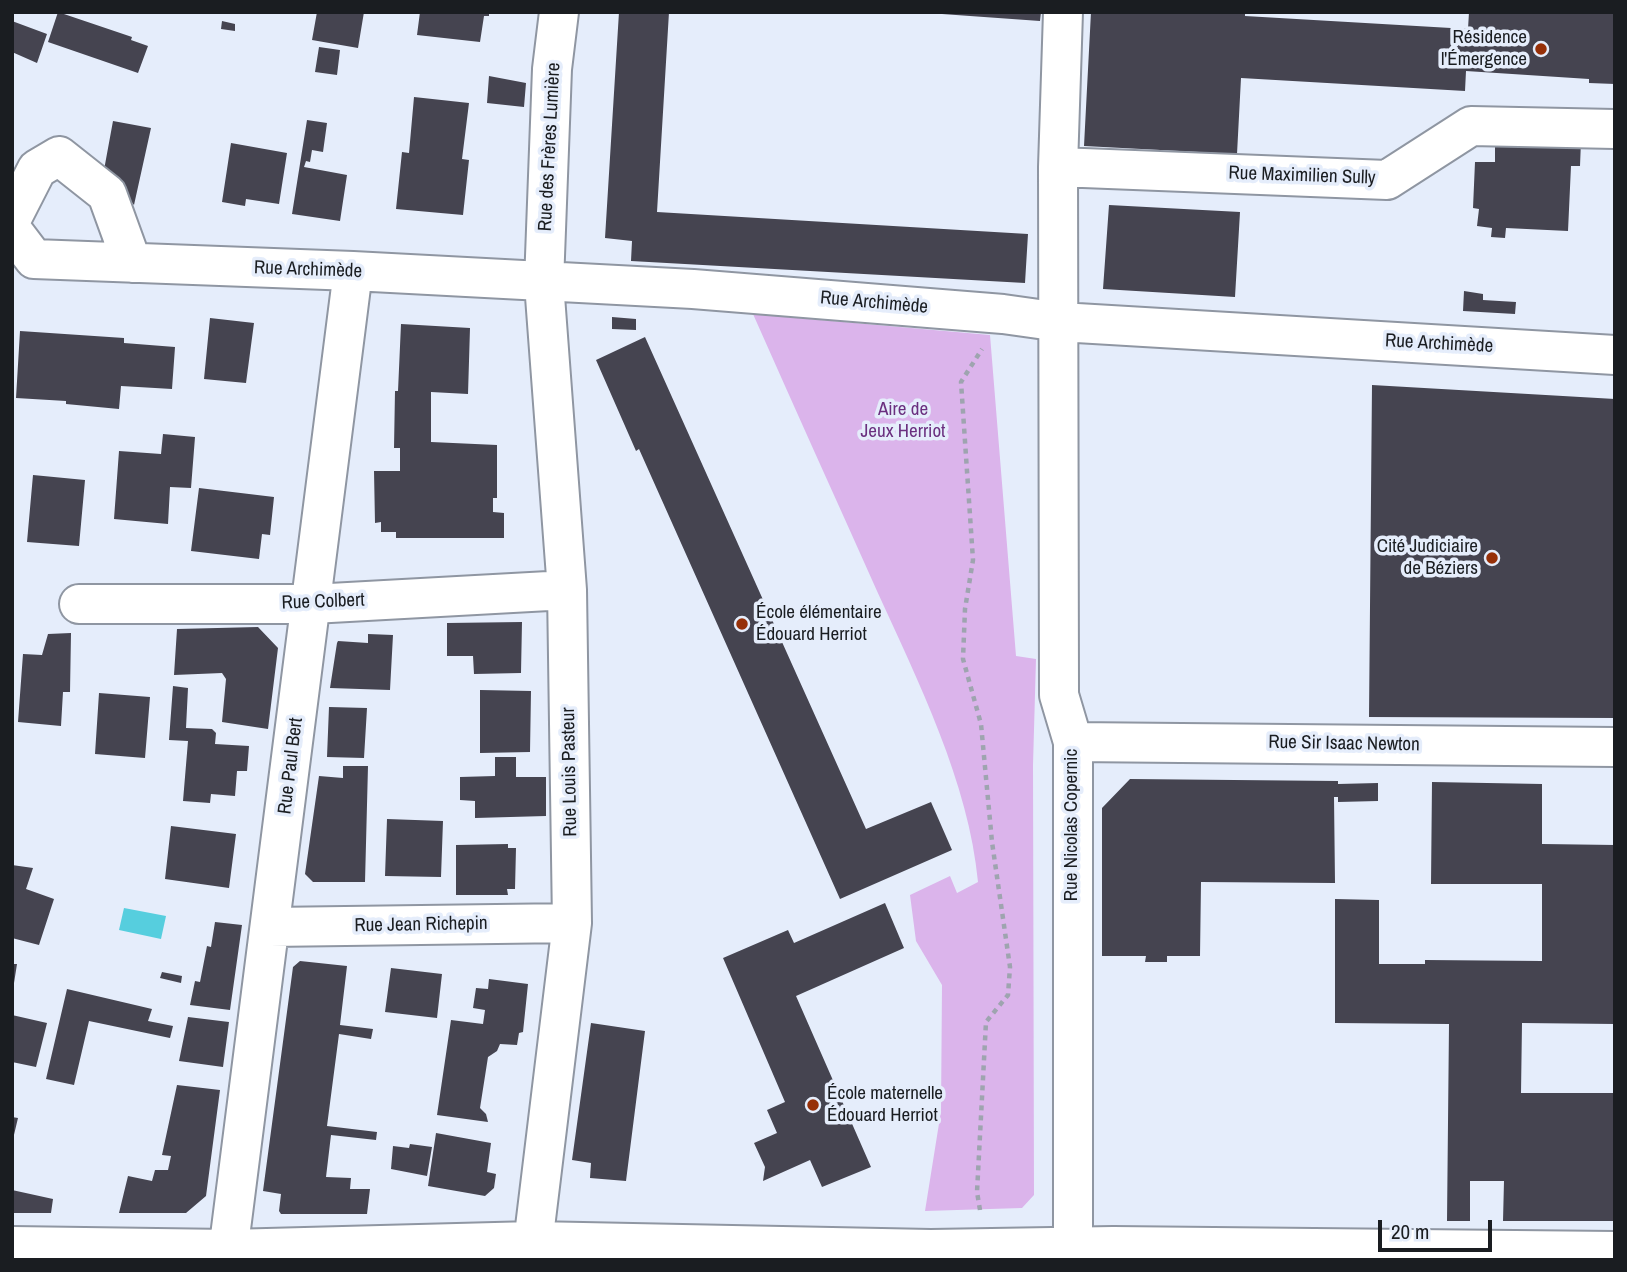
<!DOCTYPE html>
<meta charset="utf-8">
<style>
body{margin:0}
#map{position:relative;width:1627px;height:1272px;overflow:hidden;background:#e5edfb;font-family:"Archivo Narrow",sans-serif}
canvas{display:block}
.frame{position:absolute;inset:0;border:14px solid #1a1d21;pointer-events:none}
.scale{position:absolute;left:1378px;top:1220px;width:114px;height:32px;box-sizing:border-box;border:4px solid #1a1d21;border-top:0;padding-left:9px;font-size:21px;line-height:24px;white-space:nowrap;color:#1a1d21;-webkit-text-stroke:5px #e5edfb;paint-order:stroke}
</style>
<div id="map">
<canvas width="1627" height="1272"></canvas>
<div class="frame"></div>
<div class="scale">20 m</div>
</div>
<script>
const ctx = document.querySelector('canvas').getContext('2d');
ctx.lineJoin = 'round';
function fill(path, color) { ctx.fillStyle = color; ctx.fill(path, 'evenodd'); }
function strokePath(path, color, width, dash) { ctx.strokeStyle = color; ctx.lineWidth = width; ctx.lineCap = dash ? 'butt' : 'round'; ctx.setLineDash(dash || []); ctx.stroke(path); }
function drawText(font, color, halo, rows, align = 'center') {
  ctx.font = font + ' "Archivo Narrow",sans-serif'; ctx.lineWidth = 7; ctx.setLineDash([]); ctx.textBaseline = 'middle'; ctx.strokeStyle = halo; ctx.fillStyle = color; for (const [text, x, y, turn = 0] of rows) {
    ctx.save(); ctx.translate(x, y); ctx.rotate((+turn || 0) * Math.PI / 180); ctx.textAlign = isNaN(turn) ? turn : align; if (halo) ctx.strokeText(text, 0, 0); ctx.fillText(text, 0, 0); ctx.restore();
  }
}
const green = new Path2D(`
 M 753,314 L 990,335 L 1016,656 L 1036,659 L 1033,765 L 1034,1195 L 1022,1208 L 925,1211 L 941,1111 L 942,985 L 916,941 L 910,895 L 950,876 L 957,893 L 978,882 C 969,783 918,681 877,591 C 836,499 794,407 753,314 Z`);
const water = new Path2D(`
 M 124,908 L 166,916 L 161,939 L 119,930 Z`);
const building = new Path2D(`
 M 58,12 L 132,37 L 131,40 L 148,46 L 138,73 L 48,42 Z
 M 317,12 L 364,12 L 358,48 L 312,40 Z
 M 420,12 L 489,12 L 489,16 L 484,16 L 480,42 L 417,35 Z
 M 619,12 L 669,12 L 657,212 L 1028,234 L 1025,283 L 631,261 L 632,241 L 605,238 Z
 M 942,12 L 1041,12 L 1040,21 L 942,14 Z
 M 1091,12 L 1245,12 L 1245,16 L 1468,29 L 1469,12 L 1615,12 L 1615,84 L 1589,83 L 1589,79 L 1466,71 L 1465,91 L 1241,78 L 1237,154 L 1084,146 Z
 M 12,21 L 47,34 L 37,63 L 12,52 Z
 M 222,21 L 235,24 L 235,31 L 221,29 Z
 M 319,47 L 340,50 L 337,75 L 315,72 Z
 M 489,76 L 526,83 L 524,107 L 487,103 Z
 M 414,97 L 469,103 L 462,159 L 469,160 L 463,215 L 396,209 L 402,152 L 409,153 Z
 M 307,120 L 327,123 L 323,152 L 312,150 L 310,162 L 306,161 L 304,167 L 347,175 L 340,221 L 292,214 Z
 M 113,121 L 151,128 L 134,205 L 104,170 Z
 M 1495,138 L 1581,141 L 1580,166 L 1571,166 L 1568,231 L 1506,228 L 1505,238 L 1491,237 L 1492,228 L 1477,226 L 1479,209 L 1473,208 L 1475,162 L 1495,162 Z
 M 231,143 L 287,153 L 279,204 L 246,199 L 245,206 L 222,202 Z
 M 1109,205 L 1240,212 L 1235,297 L 1103,289 Z
 M 1464,291 L 1483,294 L 1483,300 L 1516,302 L 1515,314 L 1463,311 Z
 M 612,317 L 636,319 L 636,330 L 612,329 Z
 M 210,318 L 254,323 L 246,383 L 204,379 Z
 M 401,324 L 470,328 L 468,394 L 431,392 L 431,442 L 497,445 L 497,498 L 493,498 L 493,512 L 504,513 L 504,538 L 396,538 L 396,532 L 381,532 L 381,522 L 375,523 L 374,471 L 400,471 L 400,448 L 394,448 L 395,391 L 398,391 Z
 M 20,331 L 124,338 L 124,343 L 175,347 L 172,389 L 121,386 L 119,409 L 66,404 L 66,401 L 16,398 Z
 M 645,337 L 866,829 L 931,802 L 952,850 L 840,899 L 639,449 L 636,451 L 596,360 Z
 M 1372,385 L 1615,399 L 1615,718 L 1369,717 Z
 M 163,434 L 195,437 L 191,488 L 170,487 L 168,524 L 114,519 L 119,451 L 161,454 Z
 M 33,475 L 85,480 L 79,546 L 27,542 Z
 M 199,488 L 274,497 L 270,535 L 262,534 L 259,559 L 191,551 Z
 M 522,622 L 521,673 L 474,674 L 473,656 L 447,656 L 447,623 Z
 M 258,627 L 278,648 L 268,729 L 222,722 L 226,679 L 222,673 L 174,675 L 177,629 Z
 M 71,633 L 70,692 L 63,692 L 61,726 L 18,722 L 23,654 L 42,655 L 48,634 Z
 M 368,634 L 393,635 L 390,690 L 330,688 L 337,643 L 338,641 L 368,643 Z
 M 173,686 L 188,688 L 186,728 L 212,729 L 216,733 L 215,744 L 249,746 L 247,771 L 237,771 L 235,796 L 211,794 L 210,803 L 183,801 L 188,741 L 169,740 Z
 M 480,690 L 531,691 L 530,752 L 480,753 Z
 M 99,693 L 150,697 L 145,758 L 95,754 Z
 M 329,707 L 367,708 L 364,758 L 327,757 Z
 M 495,757 L 516,757 L 516,777 L 546,777 L 546,816 L 475,818 L 475,801 L 460,800 L 460,777 L 495,776 Z
 M 343,766 L 368,766 L 365,882 L 313,882 L 305,874 L 319,776 L 343,778 Z
 M 1130,779 L 1338,781 L 1338,784 L 1378,783 L 1378,801 L 1338,802 L 1338,797 L 1334,797 L 1335,883 L 1201,882 L 1200,956 L 1167,956 L 1167,962 L 1145,962 L 1146,956 L 1102,956 L 1102,808 Z
 M 1432,782 L 1542,784 L 1542,844 L 1615,845 L 1615,1024 L 1522,1023 L 1521,1093 L 1615,1093 L 1615,1221 L 1503,1221 L 1504,1181 L 1470,1181 L 1470,1221 L 1447,1221 L 1449,1024 L 1335,1023 L 1335,899 L 1379,900 L 1379,964 L 1425,964 L 1425,960 L 1542,961 L 1542,884 L 1431,884 Z
 M 387,819 L 443,821 L 441,877 L 385,876 Z
 M 171,826 L 236,834 L 229,888 L 165,879 Z
 M 508,844 L 508,848 L 516,848 L 515,889 L 507,889 L 508,895 L 456,895 L 456,845 Z
 M 12,865 L 33,868 L 26,889 L 54,899 L 39,945 L 12,938 Z
 M 885,903 L 904,948 L 796,996 L 871,1167 L 822,1187 L 810,1160 L 763,1181 L 765,1167 L 754,1143 L 777,1133 L 767,1110 L 785,1102 L 723,958 L 788,930 L 794,943 Z
 M 215,922 L 242,925 L 230,1010 L 190,1005 L 195,981 L 200,982 L 207,946 L 211,947 Z
 M 300,961 L 347,966 L 340,1025 L 373,1029 L 371,1039 L 339,1034 L 327,1126 L 377,1132 L 376,1140 L 331,1135 L 326,1177 L 351,1178 L 350,1189 L 370,1189 L 367,1214 L 281,1214 L 279,1211 L 281,1194 L 263,1191 L 293,967 Z
 M 12,964 L 17,964 L 14,983 L 12,983 Z
 M 391,968 L 442,974 L 437,1018 L 385,1012 Z
 M 162,972 L 182,976 L 181,983 L 160,978 Z
 M 489,979 L 528,984 L 523,1032 L 519,1033 L 517,1045 L 500,1044 L 497,1051 L 488,1057 L 480,1108 L 486,1114 L 488,1122 L 437,1115 L 451,1020 L 483,1024 L 485,1010 L 473,1008 L 476,988 L 488,989 Z
 M 67,989 L 152,1009 L 148,1021 L 173,1026 L 170,1038 L 89,1021 L 74,1085 L 46,1079 Z
 M 12,1015 L 47,1023 L 36,1067 L 12,1062 Z
 M 188,1017 L 229,1022 L 223,1067 L 179,1061 Z
 M 591,1023 L 645,1031 L 626,1181 L 590,1178 L 591,1163 L 572,1160 Z
 M 177,1085 L 220,1090 L 206,1196 L 186,1213 L 119,1213 L 128,1176 L 152,1181 L 155,1170 L 168,1170 L 171,1156 L 162,1155 Z
 M 12,1117 L 18,1118 L 13,1139 L 12,1139 Z
 M 436,1133 L 491,1143 L 487,1172 L 496,1174 L 494,1188 L 485,1196 L 428,1186 Z
 M 410,1144 L 432,1147 L 427,1176 L 391,1169 L 393,1146 L 409,1148 Z
 M 12,1190 L 53,1199 L 51,1213 L 12,1213 Z`);
const path = new Path2D(`
 M 980,1210 L 977,1192 L 986,1022 L 1008,995 L 1010,967 L 992,842 L 981,724 L 963,659 L 965,609 L 973,560 L 961,382 L 982,349`);
const street = new Path2D(`
 M 1063,12 L 1058,167 L 1387,180 L 1471,126 L 1615,129
 M 1058,167 L 1059,695 L 1073,742 L 1073,1246
 M 12,218 L 37,169 L 59,156 L 107,194 L 132,263
 M 12,230 L 34,259 L 353,271 L 693,289 L 1003,314 L 1060,322 L 1615,355
 M 79,604 L 312,604 L 567,590
 M 1073,742 L 1615,747
 M 270,927 L 572,923
 M 12,1246 L 229,1249 L 533,1241 L 931,1249 L 1113,1246 L 1615,1251
 M 227,1260 L 353,271
 M 531,1260 L 572,923 L 567,590 L 544,283 L 552,69 L 559,12`);
const markers = [
 [1541,49,7,"#963008"],
 [1492,558,7,"#963008"],
 [742,624,7,"#963008"],
 [813,1105,7,"#963008"]
];
const poiNames = [
 ["Résidence",1527,38],
 ["l'Émergence",1527,60],
 ["Cité Judiciaire",1478,547],
 ["de Béziers",1478,569],
 ["École élémentaire",756,613,"left"],
 ["Édouard Herriot",756,635,"left"],
 ["École maternelle",827,1094,"left"],
 ["Édouard Herriot",827,1116,"left"]
];
const streetNames = [
 ["Rue des Frères Lumière",550,147,-87],
 ["Rue Maximilien Sully",1302,176,2],
 ["Rue Archimède",308,270,2],
 ["Rue Archimède",874,303,5],
 ["Rue Archimède",1439,344,3],
 ["Rue Colbert",323,602,-2],
 ["Rue Sir Isaac Newton",1344,744,1],
 ["Rue Paul Bert",291,766,-83],
 ["Rue Louis Pasteur",570,772,-91],
 ["Rue Nicolas Copernic",1072,825,-90],
 ["Rue Jean Richepin",421,925,-1]
];
const parkNames = [
 ["Aire de",903,410],
 ["Jeux Herriot",903,432]
];
fill(green, '#dbb4eb');
fill(water, '#56cede');
fill(building, '#454450');
strokePath(street, '#8f96a2', 42);
strokePath(path, '#9ea4af', 4.5, [5, 5]);
strokePath(street, '#fff', 38);
for (const [x, y, r, color] of markers) { const dot = new Path2D(); dot.arc(x, y, r, 0, 2 * Math.PI); ctx.fillStyle = color; ctx.fill(dot); strokePath(dot, '#e5edfb', 2.5); }
drawText('19px', '#1a1d21', '#e5edfb', poiNames, 'right');
drawText('19px', '#1a1d21', '#e5edfb', streetNames);
drawText('19px', '#6a2f7f', '#e5edfb', parkNames);
</script>
